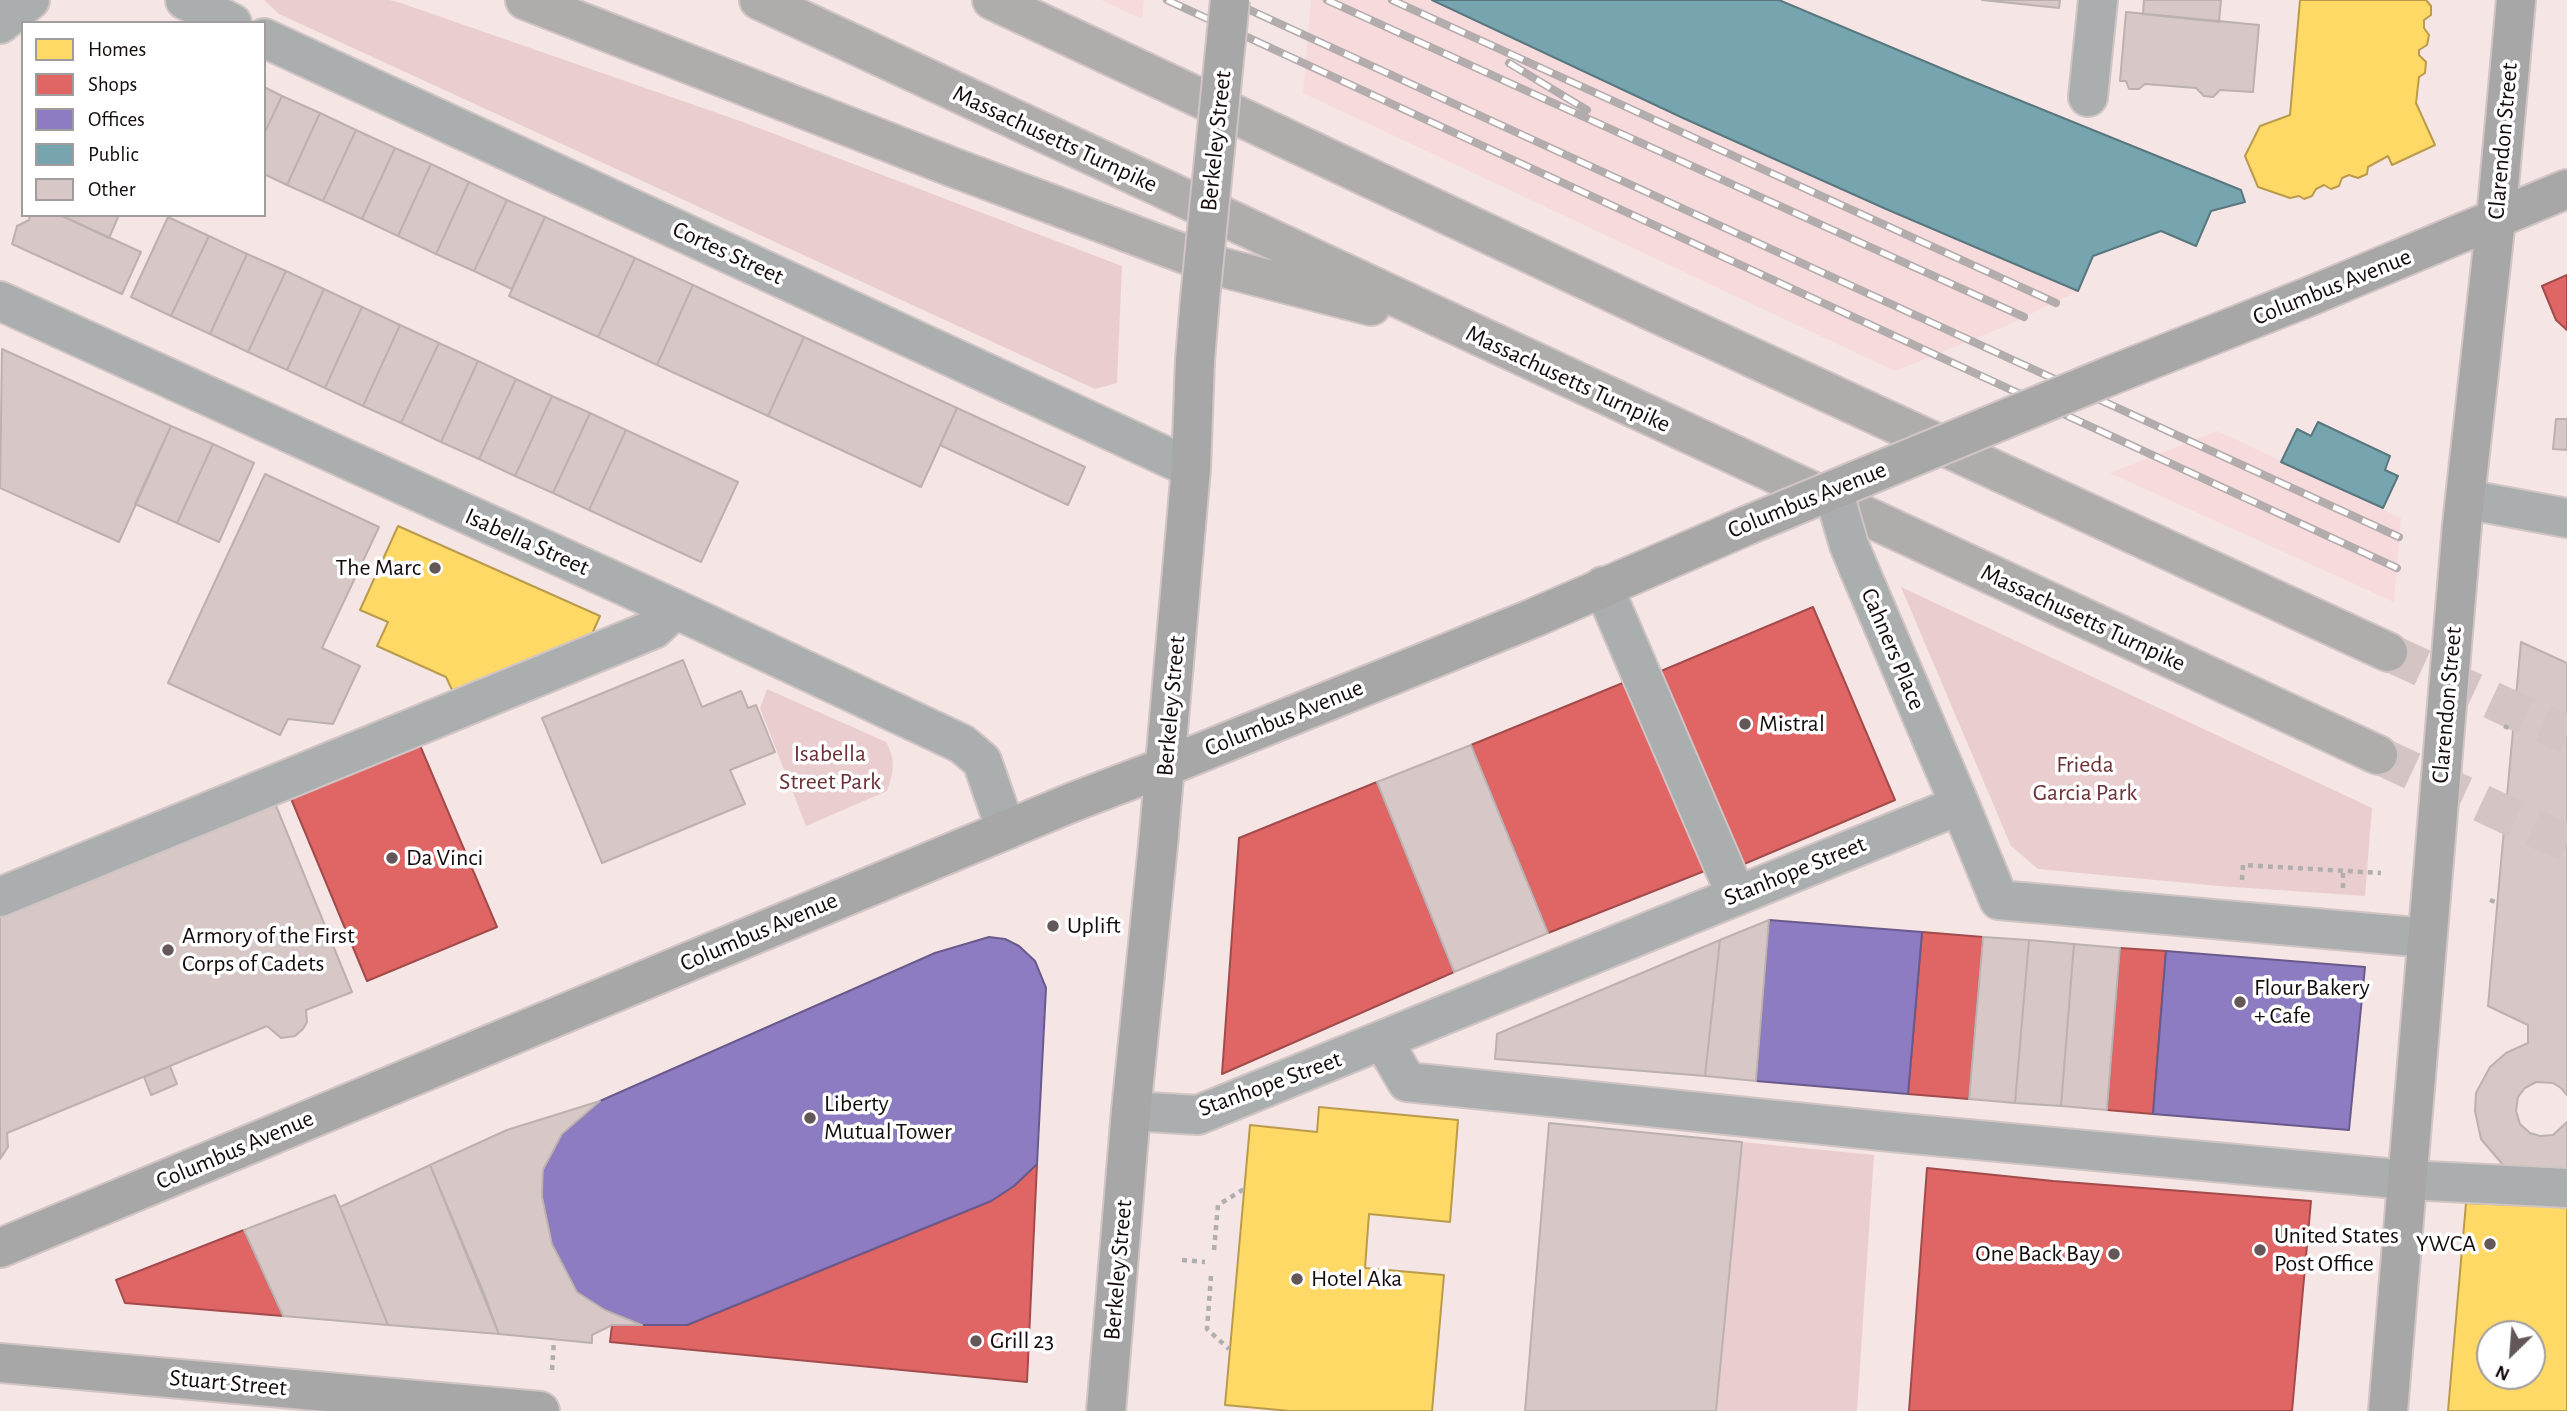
<!DOCTYPE html>
<style>
body{margin:0}
#map{position:relative;width:2567px;height:1411px;overflow:hidden;background:#f6e5e5;font-family:"Alegreya Sans",sans-serif}
canvas{display:block}
.legend{position:absolute;left:21px;top:21px;width:245px;height:196px;box-sizing:border-box;background:#fff;border:2px solid #a19d9e;margin:0;padding:9px 12px;list-style:none;font-size:21px;color:#150b0c}
.legend li{display:flex;align-items:center;gap:14px;height:35px}
.legend b{width:35px;border:2px solid #a19d9e}
.north{position:absolute;left:2476px;top:1320px;width:70px;height:70px;box-sizing:border-box;background:#fff;border:2px solid #a19d9e;border-radius:50%;rotate:205deg;font-size:19px;font-weight:700;line-height:28px;text-align:center;color:#150b0c}
.north::after{content:'';display:block;margin:auto;width:24px;height:32px;background:#645758;clip-path:polygon(50% 0,100% 100%,50% 72%,0 100%)}
</style>
<div id="map">
<canvas width="2567" height="1411"></canvas>
<ul class="legend">
<li><b style="height:19px;background:#ffd966"></b>Homes</li>
<li><b style="height:19px;background:#e06666"></b>Shops</li>
<li><b style="height:19px;background:#8e7cc3"></b>Offices</li>
<li><b style="height:19px;background:#76a5af"></b>Public</li>
<li><b style="height:19px;background:#d7c7c7"></b>Other</li>
</ul>
<div class="north">N</div>
</div>
<script>
const ctx = document.querySelector('canvas').getContext('2d');
ctx.lineJoin = 'round';
function fill(path, color) { ctx.fillStyle = color; ctx.fill(path, 'evenodd'); }
function strokePath(path, color, width, dash) { ctx.strokeStyle = color; ctx.lineWidth = width; ctx.lineCap = dash ? 'butt' : 'round'; ctx.setLineDash(dash || []); ctx.stroke(path); }
function drawText(font, color, halo, rows, align = 'center') {
  ctx.font = font + ' "Alegreya Sans",sans-serif'; ctx.lineWidth = 7; ctx.setLineDash([]); ctx.textBaseline = 'middle'; ctx.strokeStyle = halo; ctx.fillStyle = color; for (const [text, x, y, turn = 0] of rows) {
    ctx.save(); ctx.translate(x, y); ctx.rotate((+turn || 0) * Math.PI / 180); ctx.textAlign = isNaN(turn) ? turn : align; if (halo) ctx.strokeText(text, 0, 0); ctx.fillText(text, 0, 0); ctx.restore();
  }
}
const built = new Path2D(`
 M 1101,0 L 1144,0 L 1142,19 Z
 M 1311,0 L 1432,0 L 1683,118 L 1886,209 L 2078,291 L 2001,328 L 1895,371 L 1303,93 Z
 M 2218,431 L 2401,518 L 2394,602 L 2110,473 Z`);
const green = new Path2D(`
 M 264,0 L 389,0 L 398,2 L 743,122 L 1122,266 L 1117,383 L 1095,389 L 279,14 Z
 M 1901,587 L 2372,808 L 2365,896 L 2219,886 L 2038,869 L 2011,846 Z
 M 767,689 L 886,742 C 896,760 894,772 887,791 L 806,826 L 760,708 Z
 M 1742,1142 L 1874,1155 L 1857,1411 L 1716,1411 Z`);
const homes = new Path2D(`
 M 2300,0 L 2426,0 L 2431,6 L 2431,15 L 2424,20 L 2424,28 L 2429,35 L 2427,45 L 2419,50 L 2419,55 L 2426,62 L 2425,73 L 2419,77 L 2416,103 L 2435,145 L 2392,165 L 2388,156 L 2368,167 L 2367,174 L 2358,178 L 2349,175 L 2342,178 L 2339,186 L 2331,189 L 2324,185 L 2316,189 L 2312,196 L 2304,199 L 2299,196 L 2290,198 L 2258,187 L 2245,156 L 2260,126 L 2290,115 Z
 M 398,526 L 600,616 L 592,634 L 453,692 L 446,677 L 377,646 L 388,622 L 360,610 Z
 M 1319,1107 L 1458,1120 L 1450,1222 L 1369,1214 L 1365,1268 L 1444,1275 L 1432,1411 L 1290,1411 L 1225,1405 L 1250,1125 L 1317,1132 Z
 M 2466,1203 L 2567,1207 L 2567,1411 L 2448,1411 ZM 2490,1334 L 2532,1334 L 2532,1376 L 2490,1376 Z`);
const shops = new Path2D(`
 M 2567,275 L 2567,330 L 2556,320 L 2542,286 Z
 M 1813,607 L 1895,800 L 1737,867 L 1654,674 Z
 M 1635,678 L 1712,868 L 1548,933 L 1471,745 Z
 M 416,736 L 497,927 L 367,981 L 287,789 Z
 M 1377,782 L 1454,972 L 1222,1074 L 1239,838 Z
 M 1922,932 L 1983,937 L 1969,1099 L 1908,1094 Z
 M 2120,948 L 2166,951 L 2153,1114 L 2107,1110 Z
 M 1037,1164 L 1027,1382 L 610,1342 L 612,1325 L 687,1325 L 991,1201 L 1014,1186 Z
 M 1927,1168 L 2053,1181 L 2311,1201 L 2292,1411 L 1909,1411 Z
 M 244,1230 L 283,1316 L 125,1303 L 116,1280 Z`);
const offices = new Path2D(`
 M 1769,920 L 1922,932 L 1908,1094 L 1756,1081 Z
 M 989,937 L 1005,939 L 1019,946 L 1035,961 L 1046,988 L 1037,1164 L 1014,1186 L 991,1201 L 687,1325 L 642,1325 L 605,1310 L 577,1292 L 552,1244 L 542,1196 L 543,1170 L 562,1134 L 600,1101 L 935,953 Z
 M 2166,951 L 2365,967 L 2349,1130 L 2153,1114 Z`);
const public = new Path2D(`
 M 1432,0 L 1779,0 L 1962,77 L 2241,190 L 2245,202 L 2211,211 L 2196,246 L 2161,231 L 2093,256 L 2078,291 L 1886,209 L 1683,118 Z
 M 2318,422 L 2390,456 L 2385,470 L 2398,476 L 2383,508 L 2281,462 L 2297,429 L 2311,436 Z`);
const building = new Path2D(`
 M 1982,0 L 2060,0 L 2059,8 Z
 M 2144,0 L 2221,0 L 2219,22 L 2143,14 Z
 M 2126,12 L 2259,25 L 2253,92 L 2220,90 L 2213,97 L 2204,96 L 2196,88 L 2145,84 L 2139,89 L 2129,89 L 2126,81 L 2120,81 Z
 M 264,87 L 282,96 L 264,134 Z
 M 282,96 L 320,113 L 287,185 L 264,174 L 264,134 Z
 M 320,113 L 356,130 L 323,201 L 287,185 Z
 M 356,130 L 395,148 L 362,219 L 323,201 Z
 M 395,148 L 431,164 L 398,236 L 362,219 Z
 M 431,164 L 469,182 L 436,254 L 398,236 Z
 M 469,182 L 507,200 L 474,271 L 436,254 Z
 M 507,200 L 545,217 L 512,289 L 474,271 Z
 M 30,215 L 60,215 L 141,252 L 122,294 L 12,244 L 17,226 L 29,220 Z
 M 60,215 L 119,215 L 109,238 Z
 M 168,217 L 209,236 L 171,316 L 131,297 Z
 M 545,217 L 635,258 L 598,337 L 509,296 Z
 M 209,236 L 247,254 L 210,334 L 171,316 Z
 M 247,254 L 286,271 L 248,352 L 210,334 Z
 M 635,258 L 693,285 L 657,365 L 598,337 Z
 M 286,271 L 324,289 L 287,370 L 248,352 Z
 M 693,285 L 804,337 L 768,416 L 657,365 Z
 M 324,289 L 362,307 L 325,388 L 287,370 Z
 M 362,307 L 400,325 L 363,406 L 325,388 Z
 M 400,325 L 439,343 L 401,423 L 363,406 Z
 M 804,337 L 957,408 L 921,487 L 768,416 Z
 M 439,343 L 478,361 L 441,442 L 401,423 Z
 M 2,349 L 171,426 L 119,542 L 0,488 Z
 M 478,361 L 516,379 L 479,459 L 441,442 Z
 M 516,379 L 552,396 L 515,476 L 479,459 Z
 M 552,396 L 590,413 L 553,493 L 515,476 Z
 M 957,408 L 1085,467 L 1068,505 L 940,445 Z
 M 590,413 L 626,430 L 589,510 L 553,493 Z
 M 2556,419 L 2567,419 L 2567,450 L 2553,449 Z
 M 171,426 L 213,444 L 177,523 L 135,504 Z
 M 626,430 L 738,482 L 701,562 L 589,510 Z
 M 213,444 L 254,463 L 219,542 L 177,523 Z
 M 265,474 L 379,527 L 322,648 L 360,666 L 333,724 L 288,719 L 280,735 L 168,683 Z
 M 2521,642 L 2567,663 L 2567,1095 L 2561,1088 L 2553,1083 L 2536,1082 L 2525,1088 L 2518,1097 L 2516,1111 L 2520,1124 L 2530,1133 L 2540,1136 L 2553,1135 L 2567,1122 L 2567,1174 L 2504,1166 L 2481,1139 L 2475,1111 L 2476,1093 L 2490,1067 L 2506,1053 L 2528,1043 L 2528,1025 L 2488,1006 Z
 M 683,660 L 702,707 L 741,691 L 748,708 L 756,705 L 775,752 L 730,770 L 745,804 L 602,863 L 542,718 Z
 M 1471,745 L 1548,933 L 1454,972 L 1377,782 Z
 M 272,796 L 352,992 L 306,1010 L 307,1022 L 303,1029 L 295,1036 L 281,1038 L 267,1026 L 7,1133 L 8,1147 L 0,1159 L 0,907 Z
 M 1769,920 L 1756,1081 L 1705,1076 L 1720,940 Z
 M 1983,937 L 2029,940 L 2015,1103 L 1969,1099 Z
 M 1720,940 L 1705,1076 L 1495,1059 L 1497,1034 Z
 M 2029,940 L 2074,944 L 2061,1106 L 2015,1103 Z
 M 2074,944 L 2120,948 L 2107,1110 L 2061,1106 Z
 M 170,1066 L 177,1084 L 151,1095 L 144,1077 Z
 M 600,1101 L 562,1134 L 543,1170 L 542,1196 L 552,1244 L 577,1292 L 605,1310 L 642,1325 L 612,1325 L 592,1335 L 592,1343 L 499,1334 L 430,1165 L 507,1130 Z
 M 1549,1123 L 1742,1142 L 1716,1411 L 1525,1411 Z
 M 430,1165 L 484,1294 L 499,1334 L 388,1325 L 340,1207 Z
 M 335,1195 L 340,1207 L 388,1325 L 283,1316 L 244,1230 Z`);
const highwayTunnel = new Path2D(`
 M 2388,652 L 2567,735
 M 2378,755 L 2567,843`);
const path = new Path2D(`
 M 2504,726 L 2513,730
 M 2242,880 L 2243,865 L 2381,873
 M 2343,888 L 2343,872
 M 2490,900 L 2498,903
 M 1214,1250 L 1218,1205 L 1244,1189
 M 1182,1260 L 1205,1262
 M 1211,1276 L 1207,1329 L 1229,1349
 M 552,1370 L 554,1340`);
const minor = new Path2D(`
 M 185,0 L 232,23
 M 0,24 L 30,0
 M 264,38 L 1191,468
 M 2088,97 L 2098,0
 M 0,301 L 675,609 L 962,744 L 982,761 L 1006,830
 M 2465,499 L 2567,518
 M 1859,569 L 1960,805 L 1999,900 L 2427,938
 M 1603,586 L 1736,895
 M 0,897 L 654,629 L 675,609
 M 1383,1041 L 1407,1082 L 1902,1133 L 2408,1180 L 2567,1188
 M 1131,1111 L 1198,1115 L 1960,805`);
const major = new Path2D(`
 M 2107,377 L 2308,297 L 2567,189
 M 0,1248 L 1073,802 L 1165,767 L 1531,619 L 1748,525
 M 0,1363 L 540,1411
 M 1106,1411 L 1131,1111 L 1158,845 L 1191,468 L 1195,360 L 1200,299
 M 2388,1411 L 2462,525 L 2496,219 L 2516,0`);
const highway = new Path2D(`
 M 525,0 L 952,167 L 1217,266 L 1371,306
 M 759,0 L 2378,755
 M 992,0 L 1656,313 L 2388,652`);
const rail = new Path2D(`
 M 1167,0 L 2397,568
 M 1228,0 L 2399,537
 M 1327,0 L 2024,317
 M 1392,0 L 2056,303
 M 1509,63 L 1587,110`);
const minorBridge = new Path2D(`
 M 1833,490 L 1849,545 L 1859,569`);
const majorBridge = new Path2D(`
 M 1200,299 L 1230,0
 M 1748,525 L 2107,377`);
const markers = [
 [435,568,7,"#645758"],
 [1745,724,7,"#645758"],
 [392,858,7,"#645758"],
 [1053,926,7,"#645758"],
 [168,950,7,"#645758"],
 [2240,1002,7,"#645758"],
 [810,1118,7,"#645758"],
 [2490,1244,7,"#645758"],
 [2260,1250,7,"#645758"],
 [2114,1254,7,"#645758"],
 [1297,1279,7,"#645758"],
 [976,1341,7,"#645758"]
];
const streetNames = [
 ["Massachusetts Turnpike",1055,139,25],
 ["Berkeley Street",1216,141,-84],
 ["Clarendon Street",2503,141,-85],
 ["Cortes Street",728,253,25],
 ["Columbus Avenue",2332,287,-22],
 ["Massachusetts Turnpike",1568,379,25],
 ["Columbus Avenue",1807,500,-22],
 ["Isabella Street",527,542,24],
 ["Massachusetts Turnpike",2083,618,25],
 ["Cahners Place",1893,649,67],
 ["Clarendon Street",2447,705,-85],
 ["Berkeley Street",1171,706,-85],
 ["Columbus Avenue",1284,718,-22],
 ["Stanhope Street",1795,871,-22],
 ["Columbus Avenue",759,932,-23],
 ["Stanhope Street",1270,1084,-20],
 ["Columbus Avenue",235,1150,-23],
 ["Berkeley Street",1118,1270,-85],
 ["Stuart Street",228,1383,5]
];
const poiNames = [
 ["The Marc",421,568,"right"],
 ["Mistral",1759,724],
 ["Da Vinci",406,858],
 ["Uplift",1067,926],
 ["Armory of the First",182,936],
 ["Corps of Cadets",182,964],
 ["Flour Bakery",2254,988],
 ["+ Cafe",2254,1016],
 ["Liberty",824,1104],
 ["Mutual Tower",824,1132],
 ["United States",2274,1236],
 ["Post Office",2274,1264],
 ["YWCA",2476,1244,"right"],
 ["One Back Bay",2100,1254,"right"],
 ["Hotel Aka",1311,1279],
 ["Grill 23",990,1341]
];
const parkNames = [
 ["Isabella",830,754],
 ["Street Park",830,782],
 ["Frieda",2085,765],
 ["Garcia Park",2085,793]
];
fill(built, '#f7dadb');
fill(green, '#eacecf');
fill(homes, '#ffd966');
strokePath(homes, '#b99b4b', 2);
fill(shops, '#e06666');
strokePath(shops, '#a34b4b', 2);
fill(offices, '#8e7cc3');
strokePath(offices, '#6a5a8c', 2);
fill(public, '#76a5af');
strokePath(public, '#59777e', 2);
fill(building, '#d7c7c7');
strokePath(building, '#bdb0b0', 2);
strokePath(highwayTunnel, '#d4c4c4', 38, [38, 19]);
strokePath(minor, '#d0c4c4', 42);
strokePath(major, '#d0c4c4', 42);
strokePath(highway, '#d0c4c4', 42);
strokePath(path, '#b0aeae', 4.5, [5, 5]);
strokePath(minor, '#aaaeae', 38);
strokePath(major, '#a6a7a6', 38);
strokePath(highway, '#afacac', 38);
strokePath(rail, '#b2acac', 8);
strokePath(rail, '#fff', 5, [16]);
strokePath(minorBridge, '#d0c4c4', 42, []);
strokePath(majorBridge, '#d0c4c4', 42, []);
strokePath(minorBridge, '#aaaeae', 38);
strokePath(majorBridge, '#a6a7a6', 38);
for (const [x, y, r, color] of markers) { const dot = new Path2D(); dot.arc(x, y, r, 0, 2 * Math.PI); ctx.fillStyle = color; ctx.fill(dot); strokePath(dot, '#fff', 2.5); }
drawText('24px', '#150b0c', '#fff', streetNames);
drawText('24px', '#150b0c', '#fff', poiNames, 'left');
drawText('24px', '#6a3035', '#fff', parkNames);
</script>
